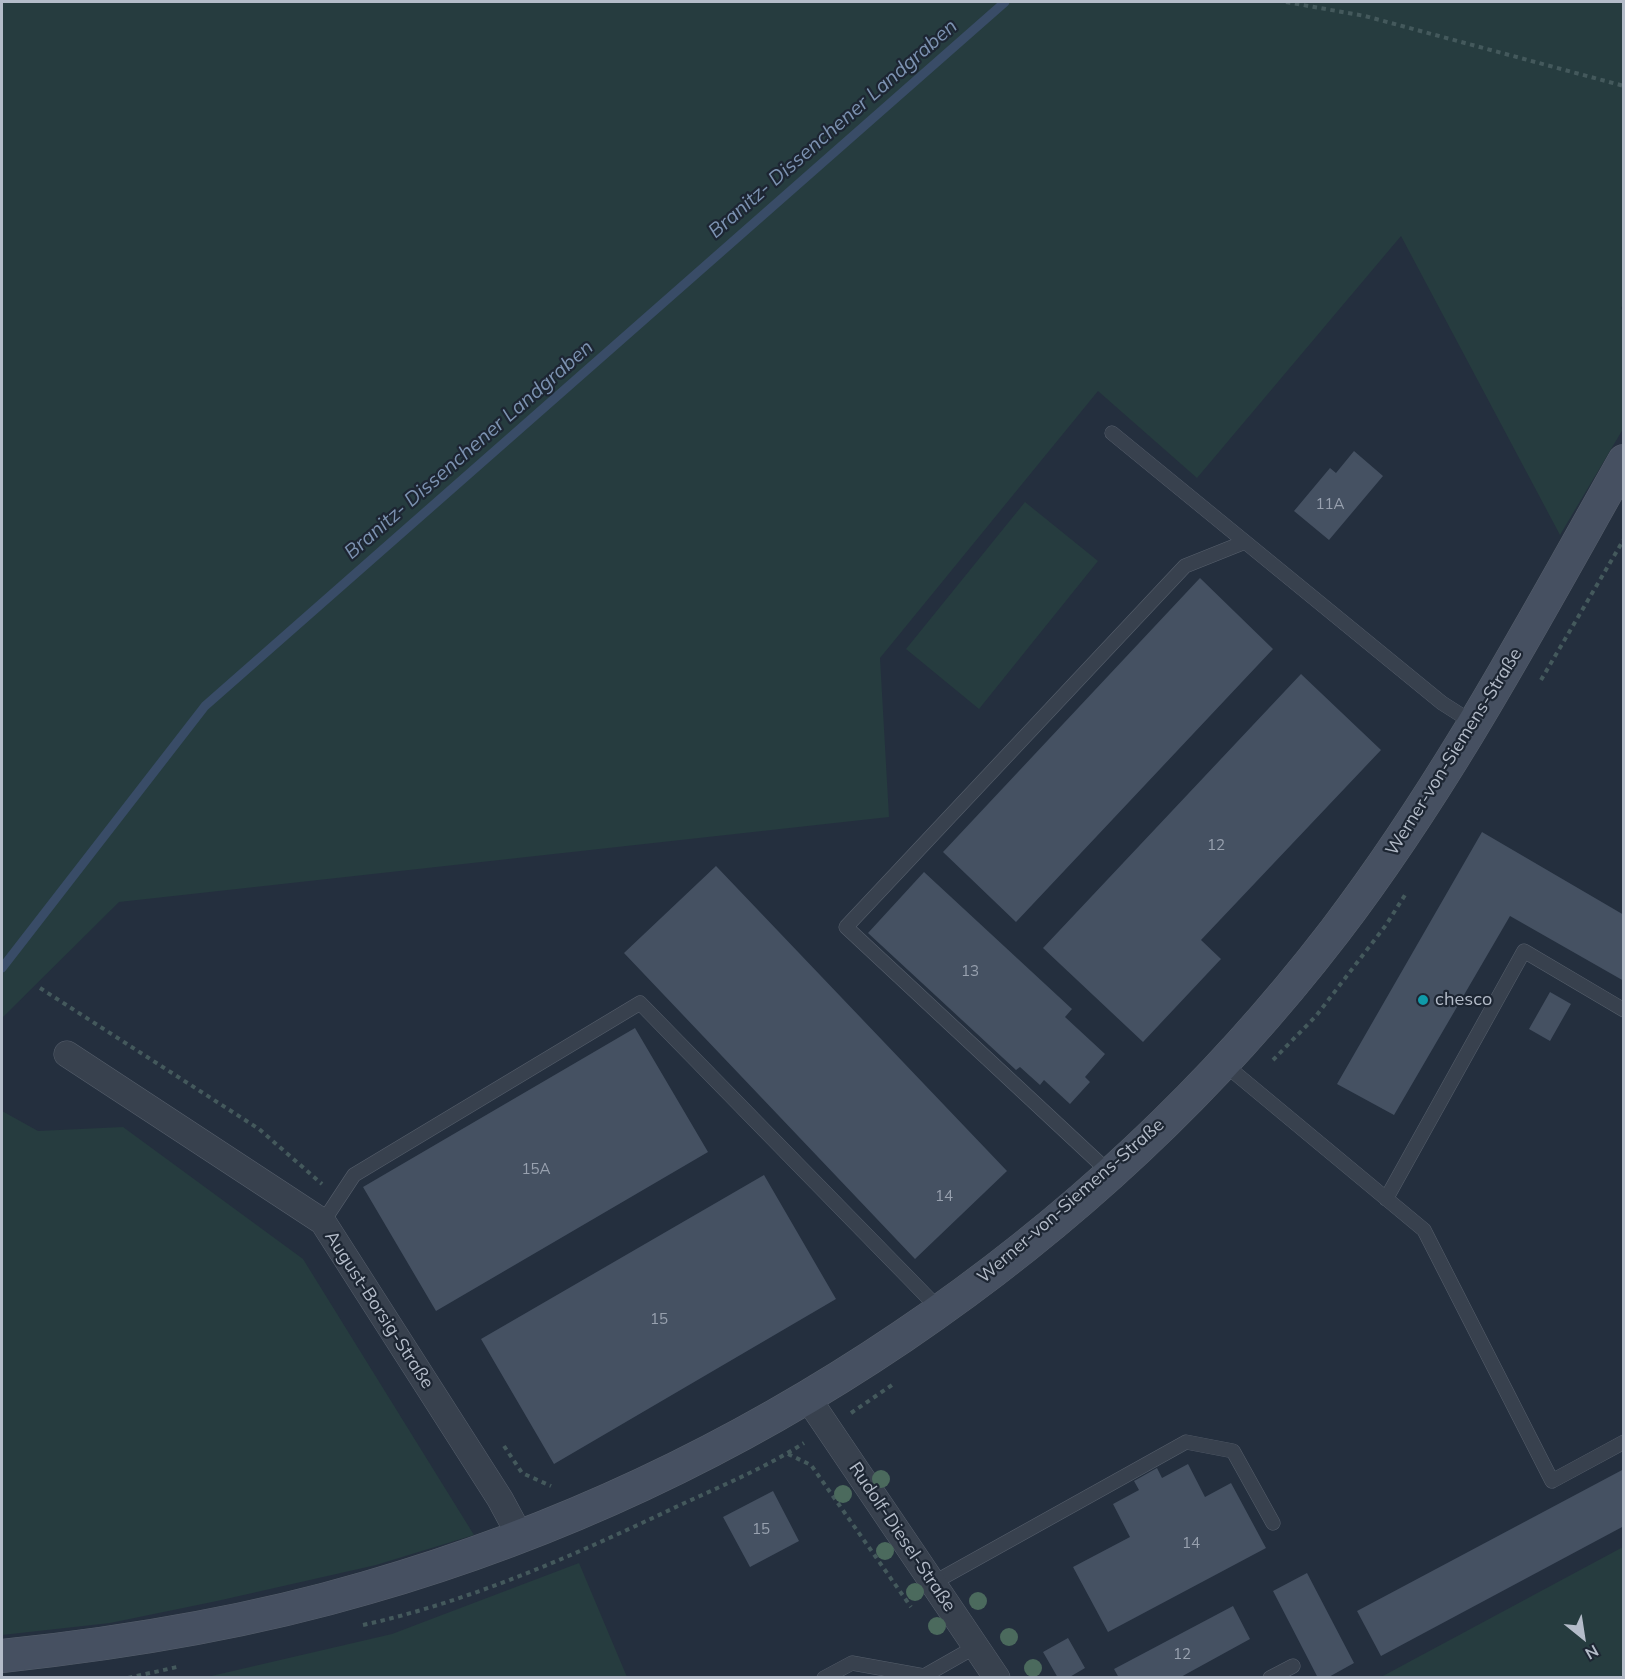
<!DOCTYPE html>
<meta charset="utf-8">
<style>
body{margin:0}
#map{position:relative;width:1625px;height:1679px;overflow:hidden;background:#242f3e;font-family:Mulish,sans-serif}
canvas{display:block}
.frame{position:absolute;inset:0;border:3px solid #b4bcc9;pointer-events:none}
.north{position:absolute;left:1553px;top:1607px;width:60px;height:60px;-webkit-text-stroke:4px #1d2633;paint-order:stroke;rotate:150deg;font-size:16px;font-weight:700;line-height:24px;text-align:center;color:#b4bcc9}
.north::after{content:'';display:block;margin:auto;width:21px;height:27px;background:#b4bcc9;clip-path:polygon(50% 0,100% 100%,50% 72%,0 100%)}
</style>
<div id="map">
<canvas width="1625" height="1679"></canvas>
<div class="frame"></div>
<div class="north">N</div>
</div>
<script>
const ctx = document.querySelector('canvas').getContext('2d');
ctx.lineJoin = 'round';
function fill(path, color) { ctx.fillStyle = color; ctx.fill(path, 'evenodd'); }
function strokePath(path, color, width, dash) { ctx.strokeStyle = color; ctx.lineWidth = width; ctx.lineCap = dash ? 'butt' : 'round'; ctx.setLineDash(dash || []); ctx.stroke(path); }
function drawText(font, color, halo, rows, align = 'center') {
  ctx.font = font + ' Mulish,sans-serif'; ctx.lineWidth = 4.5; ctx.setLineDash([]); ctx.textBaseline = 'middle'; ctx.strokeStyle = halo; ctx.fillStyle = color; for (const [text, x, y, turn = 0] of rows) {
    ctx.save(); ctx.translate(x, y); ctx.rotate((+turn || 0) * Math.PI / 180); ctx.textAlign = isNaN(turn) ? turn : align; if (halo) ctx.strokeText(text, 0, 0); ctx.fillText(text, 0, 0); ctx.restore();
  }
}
const green = new Path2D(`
 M 2,2 L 1623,2 L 1624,303 L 1621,308 L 1624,313 L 1623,429 L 1560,535 L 1401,236 L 1197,478 L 1098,391 L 880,658 L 889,817 L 119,902 L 2,1018 Z
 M 1025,502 L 1098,561 L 979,709 L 906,649 Z
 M 2,1111 L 38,1131 L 123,1127 L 303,1259 L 474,1535 L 376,1565 L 217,1601 L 110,1623 L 2,1635 Z
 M 1623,1547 L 1623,1677 L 1381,1677 Z
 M 579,1563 L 627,1677 L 207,1677 L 392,1634 Z`);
const stream = new Path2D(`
 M 2,968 L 205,706 L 1005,2`);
const building = new Path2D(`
 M 1354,451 L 1383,476 L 1329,540 L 1294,511 L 1330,468 L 1336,473 Z
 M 1200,578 L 1273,649 L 1016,922 L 943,852 Z
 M 1301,674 L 1381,750 L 1201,940 L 1221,959 L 1143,1042 L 1043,948 Z
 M 1482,832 L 1624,915 L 1624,981 L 1510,916 L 1394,1115 L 1337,1084 Z
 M 716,866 L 1007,1171 L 915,1259 L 624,953 Z
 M 924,872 L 1072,1009 L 1065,1017 L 1105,1054 L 1085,1077 L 1090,1082 L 1070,1104 L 1044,1080 L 1040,1085 L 1020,1067 L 1016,1070 L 868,933 Z
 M 1550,992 L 1571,1004 L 1550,1041 L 1529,1029 Z
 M 635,1028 L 708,1152 L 436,1311 L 363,1187 Z
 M 764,1175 L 836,1299 L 554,1464 L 481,1339 Z
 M 1188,1464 L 1205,1497 L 1231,1483 L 1266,1548 L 1108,1632 L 1073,1567 L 1130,1537 L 1113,1504 L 1139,1490 L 1134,1481 L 1157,1468 L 1162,1478 Z
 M 1624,1469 L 1624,1526 L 1381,1656 L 1357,1611 Z
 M 773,1491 L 799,1541 L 750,1567 L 723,1517 Z
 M 1307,1573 L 1354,1663 L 1327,1678 L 1318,1678 L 1273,1591 Z
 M 1233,1606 L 1250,1639 L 1179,1678 L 1119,1678 L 1114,1669 Z
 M 1068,1638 L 1085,1668 L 1068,1678 L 1058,1678 L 1043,1652 Z`);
const path = new Path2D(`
 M 1286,2 L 1365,16 L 1624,86
 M 1541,680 L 1624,539
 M 40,988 L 259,1129 L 322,1184
 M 1273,1060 L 1316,1016 L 1386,925 L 1405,895
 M 851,1413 L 892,1385
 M 504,1446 L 522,1473 L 551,1486
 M 788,1454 L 811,1465 L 911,1607
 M 363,1625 C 472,1601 577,1554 678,1506 C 721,1486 765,1468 804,1443
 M 128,1678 L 177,1667`);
const lane = new Path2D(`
 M 1112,433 L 1442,703 L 1475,724
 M 1223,1063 L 1424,1230 L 1552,1481 L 1624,1442
 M 1110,1173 L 846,927 L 1185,566 L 1245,542
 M 1386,1199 L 1524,951 L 1624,1010
 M 323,1222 L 354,1175 L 640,1003 L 940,1310
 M 933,1583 L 1186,1442 L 1233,1451 L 1273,1523
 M 824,1678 L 852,1663 L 924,1676 L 975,1647
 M 1270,1678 L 1293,1666`);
const street = new Path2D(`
 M 67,1054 L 323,1222 L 500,1499 L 520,1536
 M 807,1397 L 997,1678`);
const secondary = new Path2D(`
 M 2,1656 C 125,1643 247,1623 366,1588 C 746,1479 1094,1245 1335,931 C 1447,784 1533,622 1624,461`);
const trees = [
 [881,1479],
 [843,1494],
 [885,1551],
 [915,1592],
 [978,1601],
 [937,1626],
 [1009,1637],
 [1033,1668]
];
const markers = [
 [1423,1000,6,"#0f9aa8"]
];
const numberNames = [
 ["11A",1330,504],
 ["12",1216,845],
 ["13",970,971],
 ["15A",536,1169],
 ["14",944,1196],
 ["15",659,1319],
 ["15",761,1529],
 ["14",1191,1543],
 ["12",1182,1654]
];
const streetNames = [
 ["Werner-von-Siemens-Straße",1454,752,-58],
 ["Werner-von-Siemens-Straße",1071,1201,-41],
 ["August-Borsig-Straße",379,1310,57],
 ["Rudolf-Diesel-Straße",902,1537,56]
];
const poiNames = [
 ["chesco",1435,1000]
];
const waterNames = [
 ["Branitz- Dissenchener Landgraben",833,129,-41],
 ["Branitz- Dissenchener Landgraben",469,450,-41]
];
fill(green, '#263c3f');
strokePath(stream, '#394c67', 9);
fill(building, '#455162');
strokePath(lane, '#565f6c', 15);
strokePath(street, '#565f6c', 27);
strokePath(secondary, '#565f6c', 34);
strokePath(path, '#44595c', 4, [4.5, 4.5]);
strokePath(lane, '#38414e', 14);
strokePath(street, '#38414e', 26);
strokePath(secondary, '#465061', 33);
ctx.fillStyle = '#4b6a5d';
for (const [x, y] of trees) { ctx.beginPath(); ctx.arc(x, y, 9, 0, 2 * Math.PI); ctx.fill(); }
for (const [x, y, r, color] of markers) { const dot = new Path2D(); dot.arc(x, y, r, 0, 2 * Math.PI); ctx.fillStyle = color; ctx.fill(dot); strokePath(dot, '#1d2633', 2); }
drawText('15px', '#98a1af', null, numberNames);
drawText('18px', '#b4bcc9', '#1d2633', streetNames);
drawText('18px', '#b4bcc9', '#1d2633', poiNames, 'left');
drawText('italic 20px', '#7c92b1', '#1d2633', waterNames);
</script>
